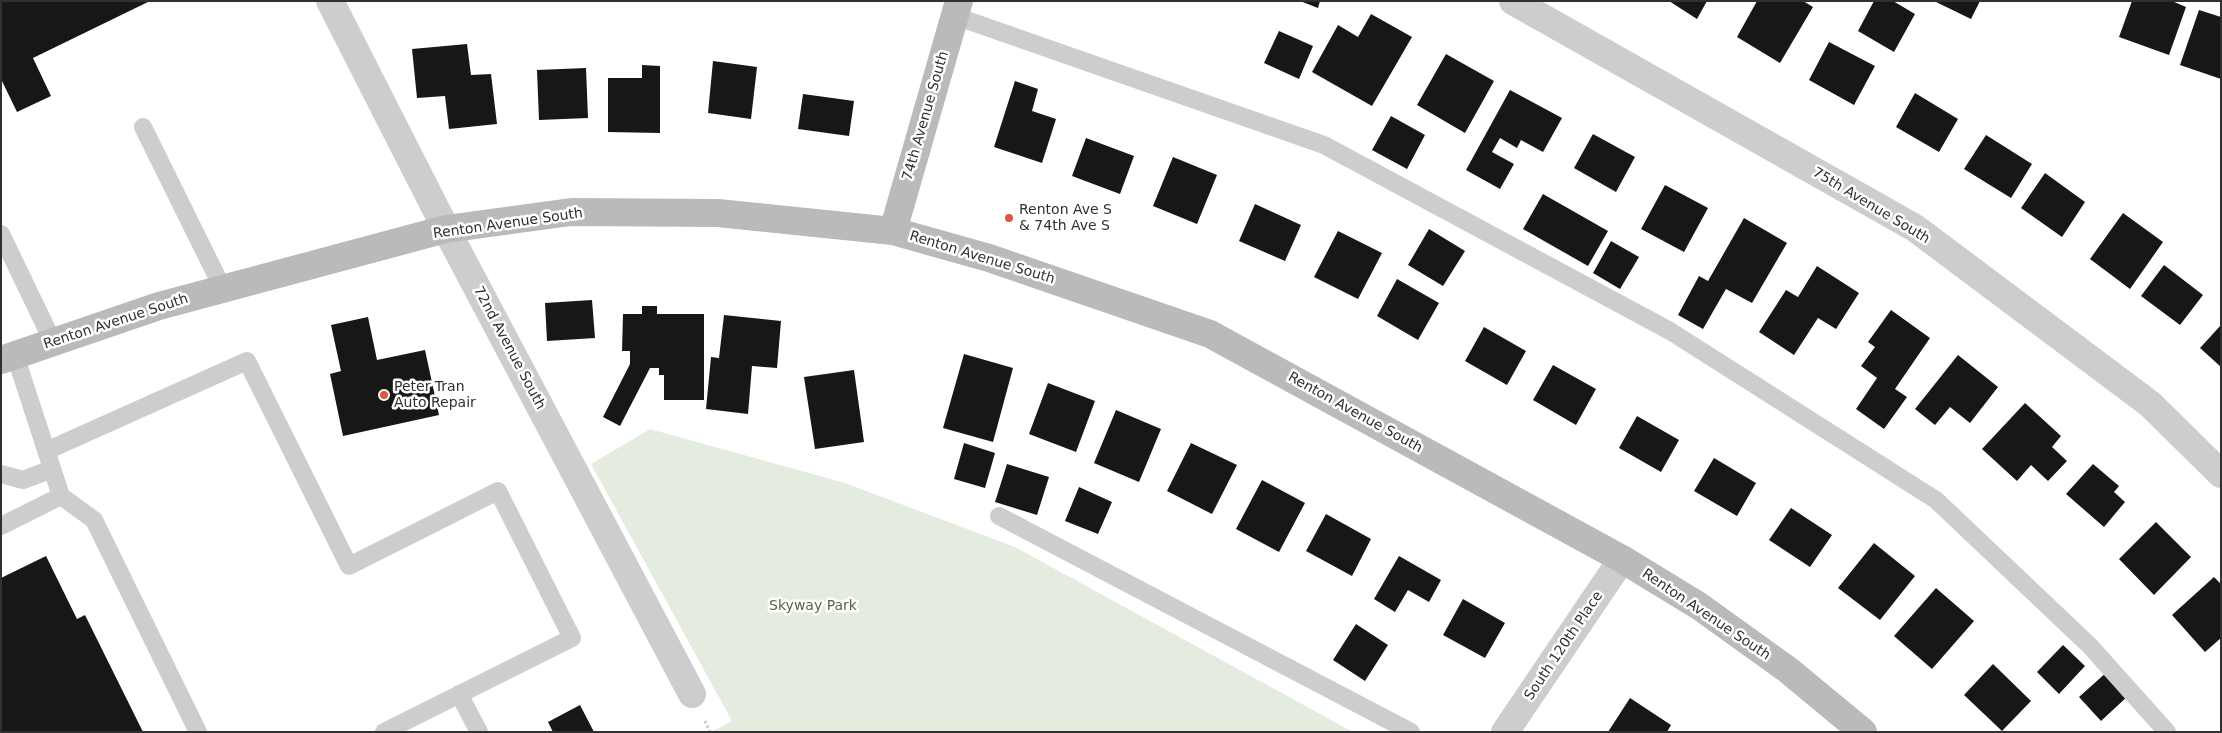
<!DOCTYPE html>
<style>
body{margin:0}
#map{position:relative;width:2222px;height:733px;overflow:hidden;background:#fff;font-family:"DejaVu Sans",sans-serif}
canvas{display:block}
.frame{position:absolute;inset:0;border:2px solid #303030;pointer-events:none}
</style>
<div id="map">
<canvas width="2222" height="733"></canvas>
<div class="frame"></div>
</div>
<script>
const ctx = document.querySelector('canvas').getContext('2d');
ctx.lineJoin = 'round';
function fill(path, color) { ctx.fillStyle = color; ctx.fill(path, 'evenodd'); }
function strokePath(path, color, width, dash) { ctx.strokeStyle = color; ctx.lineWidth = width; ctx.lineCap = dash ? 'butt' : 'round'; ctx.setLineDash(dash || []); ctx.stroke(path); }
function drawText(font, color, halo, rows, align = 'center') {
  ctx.font = font + ' "DejaVu Sans",sans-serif'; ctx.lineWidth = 5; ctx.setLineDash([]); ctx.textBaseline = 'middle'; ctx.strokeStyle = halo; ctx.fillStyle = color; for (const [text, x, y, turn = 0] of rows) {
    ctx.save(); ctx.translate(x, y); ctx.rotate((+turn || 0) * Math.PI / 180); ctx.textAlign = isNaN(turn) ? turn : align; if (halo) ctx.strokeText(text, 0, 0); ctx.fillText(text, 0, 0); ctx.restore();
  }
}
const green = new Path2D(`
 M 650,429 L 845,483 L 1015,547 L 1353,732 L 711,732 L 732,721 L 591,464 Z`);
const building = new Path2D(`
 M 1,1 L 150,1 L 33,58 L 51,96 L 17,112 L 1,79 Z
 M 1300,1 L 1320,1 L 1318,8 Z
 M 1669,1 L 1707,1 L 1697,19 Z
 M 1757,1 L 1803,1 L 1813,7 L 1780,63 L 1737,37 Z
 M 1874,1 L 1893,1 L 1915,14 L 1894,52 L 1858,31 Z
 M 1934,1 L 1980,1 L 1971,19 Z
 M 2132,1 L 2172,1 L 2186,7 L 2169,55 L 2119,37 Z
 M 2199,10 L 2221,17 L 2221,79 L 2180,65 Z
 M 1371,14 L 1412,37 L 1372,106 L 1312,72 L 1338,25 L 1358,37 Z
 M 1279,31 L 1313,46 L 1299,79 L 1264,63 Z
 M 1829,42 L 1875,66 L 1854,105 L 1809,80 Z
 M 467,44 L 471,75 L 491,74 L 497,124 L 449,129 L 445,96 L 417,98 L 412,49 Z
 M 1446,54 L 1494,81 L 1465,133 L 1417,105 Z
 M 713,61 L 757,67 L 751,119 L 708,113 Z
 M 642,65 L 660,66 L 660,133 L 608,132 L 608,78 L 642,78 Z
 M 586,68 L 588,118 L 539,120 L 537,70 Z
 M 1015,81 L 1038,89 L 1032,111 L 1056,119 L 1042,163 L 994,147 Z
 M 1510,90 L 1562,118 L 1543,152 L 1521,140 L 1517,148 L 1500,138 L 1492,152 L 1514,164 L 1500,189 L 1466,170 Z
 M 1915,93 L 1958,119 L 1939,152 L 1896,127 Z
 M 803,94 L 854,101 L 849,136 L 798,129 Z
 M 1391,116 L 1425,135 L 1407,169 L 1372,150 Z
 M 1593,134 L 1635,157 L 1616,192 L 1574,168 Z
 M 1986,135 L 2032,164 L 2011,198 L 1964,169 Z
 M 1086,138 L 1134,156 L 1120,194 L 1072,176 Z
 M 1173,157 L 1217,175 L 1197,224 L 1153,206 Z
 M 2045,173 L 2085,202 L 2062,237 L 2021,208 Z
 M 1665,185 L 1708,208 L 1684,252 L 1641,229 Z
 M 1543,194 L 1608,231 L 1588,266 L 1523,229 Z
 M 1255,204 L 1301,225 L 1285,261 L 1239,241 Z
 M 2123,213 L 2163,242 L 2130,289 L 2090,259 Z
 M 1744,218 L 1787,243 L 1752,303 L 1726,289 L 1703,329 L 1678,315 L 1699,276 L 1708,281 Z
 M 1429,229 L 1465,251 L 1443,286 L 1408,265 Z
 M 1338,231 L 1382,253 L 1358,299 L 1314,277 Z
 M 1611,241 L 1639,257 L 1620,289 L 1593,273 Z
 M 2164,265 L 2203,295 L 2180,325 L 2141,296 Z
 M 1817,266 L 1859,293 L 1836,329 L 1818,318 L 1794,355 L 1759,332 L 1786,290 L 1798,297 Z
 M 1397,279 L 1439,303 L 1418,340 L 1377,316 Z
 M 592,300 L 595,338 L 547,341 L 545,303 Z
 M 642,306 L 657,306 L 657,314 L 704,314 L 704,400 L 664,400 L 664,375 L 659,375 L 659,368 L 650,368 L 620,426 L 603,417 L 630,364 L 630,351 L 622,351 L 623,314 L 642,314 Z
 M 1891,310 L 1930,338 L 1895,389 L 1907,397 L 1884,429 L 1856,409 L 1877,378 L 1861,366 L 1875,347 L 1868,342 Z
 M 724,315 L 781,321 L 777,368 L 752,366 L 748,414 L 706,409 L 711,357 L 719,358 Z
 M 368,317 L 377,360 L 425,350 L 439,415 L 343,436 L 330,374 L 341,371 L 331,325 Z
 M 2221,325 L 2221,367 L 2200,348 Z
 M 1484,327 L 1526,351 L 1507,385 L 1465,361 Z
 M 964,354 L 1013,368 L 993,442 L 943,428 Z
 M 1958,355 L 1998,387 L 1970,423 L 1950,407 L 1935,425 L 1915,409 Z
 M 1553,365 L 1596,389 L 1576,425 L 1533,400 Z
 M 854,370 L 864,442 L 815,449 L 804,377 Z
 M 1048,383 L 1095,401 L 1076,452 L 1029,434 Z
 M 2025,403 L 2061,436 L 2052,447 L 2067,461 L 2048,481 L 2031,465 L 2017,481 L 1982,449 Z
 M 1116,410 L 1161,429 L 1139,482 L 1094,463 Z
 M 1637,416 L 1679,440 L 1661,472 L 1619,448 Z
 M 964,443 L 995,453 L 985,488 L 954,479 Z
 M 1191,443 L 1237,465 L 1212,514 L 1167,491 Z
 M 1714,458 L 1756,483 L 1737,516 L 1694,491 Z
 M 1007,464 L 1049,477 L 1037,515 L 995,502 Z
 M 2093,464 L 2119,486 L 2114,492 L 2125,502 L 2104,527 L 2066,494 Z
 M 1262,480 L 1305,503 L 1279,552 L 1236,529 Z
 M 1079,487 L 1112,502 L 1098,534 L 1065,521 Z
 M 1791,508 L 1832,535 L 1810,567 L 1769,540 Z
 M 1326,514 L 1371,539 L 1352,576 L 1306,551 Z
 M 2156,522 L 2191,557 L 2154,595 L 2119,559 Z
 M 1874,543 L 1915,576 L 1880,620 L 1838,588 Z
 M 46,556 L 77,619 L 85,615 L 143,732 L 1,732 L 1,578 Z
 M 1399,556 L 1441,580 L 1429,602 L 1408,590 L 1395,612 L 1374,599 Z
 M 2214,577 L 2221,584 L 2221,638 L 2205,652 L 2172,615 Z
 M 1936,588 L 1974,621 L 1932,669 L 1894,636 Z
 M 1463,599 L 1505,623 L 1485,658 L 1443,635 Z
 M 1356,624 L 1388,645 L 1365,681 L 1333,660 Z
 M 2063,645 L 2085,666 L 2059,694 L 2037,672 Z
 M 1993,664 L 2031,701 L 2002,731 L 1964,695 Z
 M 2108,671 L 2129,695 L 2101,721 L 2079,697 Z
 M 1630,698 L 1671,725 L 1667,732 L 1608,732 Z
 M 580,705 L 594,732 L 553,732 L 548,722 Z`);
const path = new Path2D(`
 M 705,721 L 710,732`);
const lane = new Path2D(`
 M 955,16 L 1324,145 L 1670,331 L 1936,500 L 2090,646 L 2167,732
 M 143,127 L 223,289
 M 1,234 L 53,342
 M 15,355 L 61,496 L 94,520 L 198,732
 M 46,451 L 247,361 L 349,566 L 498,491 L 572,638 L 384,732
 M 1,474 L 23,480 L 52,469
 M 999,516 L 1411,732
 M 1,526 L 61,496
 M 459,694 L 479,732`);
const street = new Path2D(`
 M 330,1 L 446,229 L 692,694
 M 1513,1 L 1915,228 L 2150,404 L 2221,474
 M 1505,732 L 1622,559`);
const secondary = new Path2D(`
 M 893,231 L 959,1
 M 1,360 L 159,306 L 446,229 L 571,212 L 718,213 L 893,231 L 989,258 L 1210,334 L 1622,559 L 1699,606 L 1788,670 L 1863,732`);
const markers = [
 [1009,218,5,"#dc583d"],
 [384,395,5,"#dc583d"]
];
const streetNames = [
 ["74th Avenue South",926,116,-74],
 ["75th Avenue South",1871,206,31],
 ["Renton Avenue South",508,224,-8],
 ["Renton Avenue South",982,258,17],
 ["Renton Avenue South",116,322,-18],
 ["72nd Avenue South",509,348,62],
 ["Renton Avenue South",1355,413,29],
 ["Renton Avenue South",1706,615,34],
 ["South 120th Place",1564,646,-56]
];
const poiNames = [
 ["Renton Ave S",1019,210],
 ["& 74th Ave S",1019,226],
 ["Peter Tran",394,387],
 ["Auto Repair",394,403]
];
const parkNames = [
 ["Skyway Park",813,606]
];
fill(green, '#e3ecdf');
fill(building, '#171717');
strokePath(path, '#cdcdcd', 3, [2.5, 2.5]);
strokePath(lane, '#cdcdcd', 18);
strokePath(street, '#cdcdcd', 28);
strokePath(secondary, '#bababa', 28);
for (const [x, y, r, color] of markers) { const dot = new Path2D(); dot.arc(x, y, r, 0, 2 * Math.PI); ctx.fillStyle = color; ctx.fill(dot); strokePath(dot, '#fff', 2); }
drawText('14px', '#303030', '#fff', streetNames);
drawText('14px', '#303030', '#fff', poiNames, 'left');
drawText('14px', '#496a3f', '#fff', parkNames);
</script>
